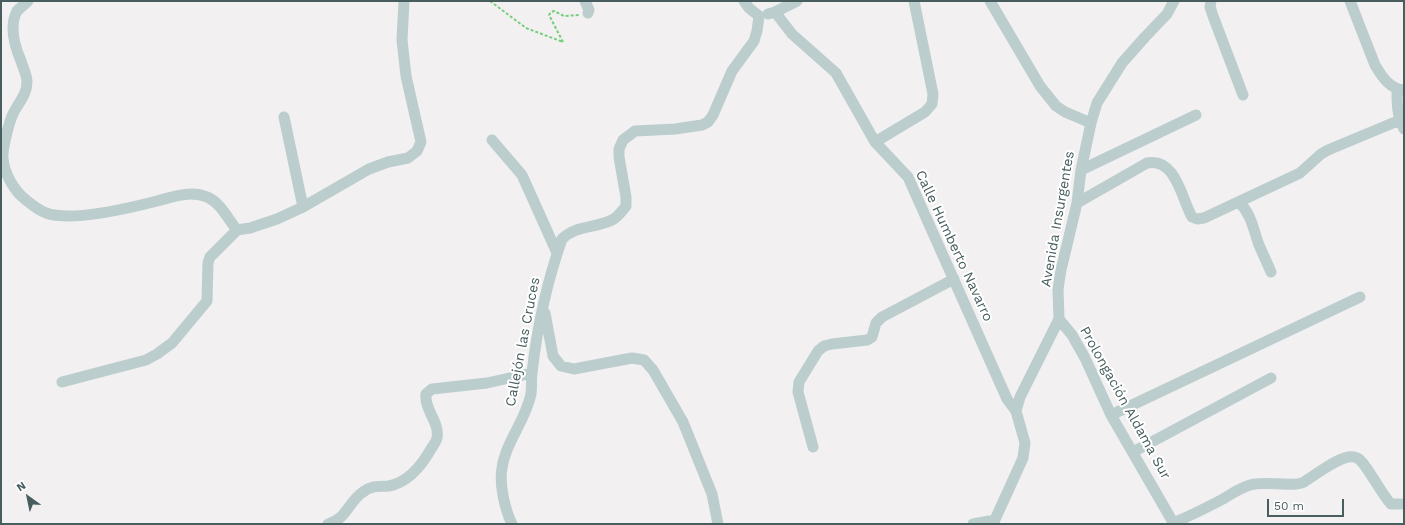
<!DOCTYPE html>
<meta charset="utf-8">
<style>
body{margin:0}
#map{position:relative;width:1405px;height:525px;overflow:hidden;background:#f2f0f1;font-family:"Work Sans",sans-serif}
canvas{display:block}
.frame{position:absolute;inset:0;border:2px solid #475d5e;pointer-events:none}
.north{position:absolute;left:8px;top:477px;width:40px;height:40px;-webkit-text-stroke:3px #fff;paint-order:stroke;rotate:327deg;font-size:11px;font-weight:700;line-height:16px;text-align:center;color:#475d5e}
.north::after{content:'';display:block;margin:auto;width:14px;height:18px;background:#475d5e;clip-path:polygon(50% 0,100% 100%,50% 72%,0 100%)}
.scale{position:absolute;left:1267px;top:499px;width:77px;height:18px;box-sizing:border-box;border:2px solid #475d5e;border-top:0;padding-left:5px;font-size:12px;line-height:14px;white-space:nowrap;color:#475d5e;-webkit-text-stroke:3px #fff;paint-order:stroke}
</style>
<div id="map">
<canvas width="1405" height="525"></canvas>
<div class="frame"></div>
<div class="north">N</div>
<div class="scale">50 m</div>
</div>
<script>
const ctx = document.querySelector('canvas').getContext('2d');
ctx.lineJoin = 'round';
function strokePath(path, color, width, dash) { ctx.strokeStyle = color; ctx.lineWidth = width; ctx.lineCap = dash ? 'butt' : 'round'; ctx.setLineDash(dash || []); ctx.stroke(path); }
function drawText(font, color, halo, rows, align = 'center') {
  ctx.font = font + ' "Work Sans",sans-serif'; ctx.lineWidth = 4; ctx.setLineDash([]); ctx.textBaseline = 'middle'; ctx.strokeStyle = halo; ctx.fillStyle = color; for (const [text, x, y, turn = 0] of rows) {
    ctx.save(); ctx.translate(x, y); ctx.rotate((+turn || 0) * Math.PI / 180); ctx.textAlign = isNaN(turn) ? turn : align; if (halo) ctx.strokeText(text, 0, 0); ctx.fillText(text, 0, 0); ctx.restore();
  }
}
const path = new Path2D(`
 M 458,1 L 485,1
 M 490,1 L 526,28 L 563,42
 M 563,42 L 549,15 L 551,12 L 554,11 L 564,16 L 580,15`);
const minor = new Path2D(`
 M 28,1 C 25,4 20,8 17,11 C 9,26 15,47 21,61 C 23,68 27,75 27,82 C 27,95 18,103 13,114 C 9,122 2,150 3,158 C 4,173 14,191 26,200 C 32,205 39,210 46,213 C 71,222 130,208 157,201 C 172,197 191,190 207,197 C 220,202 228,219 237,230 L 250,228 L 277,219 L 303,207 L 369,169 L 388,162 L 408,158 L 417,151 L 421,142 L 406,76 L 402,40 L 404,1
 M 585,1 L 589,10 L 588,13
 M 744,1 L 749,8 L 759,16
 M 990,1 L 1040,86 L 1056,106 L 1065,112 L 1091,123
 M 1211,1 L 1210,7 L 1213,16 L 1243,95
 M 1350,1 L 1375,65 C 1382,77 1390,89 1404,90
 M 775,12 L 792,34 L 836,73 L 875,142 L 908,177 L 1007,399 L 1016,411
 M 768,14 L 775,12 L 797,1
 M 1397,90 C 1397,104 1397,116 1404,129
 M 284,117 L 303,207
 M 492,140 L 522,175 L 557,253
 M 875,142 L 925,112 L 932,104 L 933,94 L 914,1
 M 1081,170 L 1196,115
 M 1239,202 C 1252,215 1253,229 1259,245 C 1263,254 1267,263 1271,272
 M 1077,203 L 1147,163 C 1176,157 1182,200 1192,217 L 1197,219 L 1204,218 L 1300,173 L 1321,154 L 1328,150 L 1400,120
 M 545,313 L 553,356 L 561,366 L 574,369 L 632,358 L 644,360 L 653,370 L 683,422 L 712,494 L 718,524
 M 1059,319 L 1072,335 L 1085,358 L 1111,415 L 1174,524
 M 62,382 L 146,360 L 157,354 L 172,343 L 207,301 L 208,263 L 210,257 L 237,230
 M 1111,415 L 1360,297
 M 813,447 L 798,392 L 799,382 L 818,351 L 824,346 L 832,344 L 867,340 L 872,337 L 876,323 L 882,317 L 954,279
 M 1133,452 L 1271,378
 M 1173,523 C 1190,516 1206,508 1223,499 C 1231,494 1240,488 1250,485 C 1265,480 1293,488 1304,482 C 1316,475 1344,451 1357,458 C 1365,461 1382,495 1391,504 L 1404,504
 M 328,524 C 347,519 348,502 363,492 C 371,485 379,487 389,486 C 409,482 422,465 431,449 C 433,446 436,442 437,438 C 440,422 424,410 426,394 L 432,389 L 487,383 L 532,373
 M 512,524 C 505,510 499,484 502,468 C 506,441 526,420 531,394 C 532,387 531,380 532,373 C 537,328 547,282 562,239 C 576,225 596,228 612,220 C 618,217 622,211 626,206 L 626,197 L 619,157 L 619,149 L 623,140 L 635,131 L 675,129 L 702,125 L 708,122 L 713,115 L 732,71 L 754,41 L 757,31 L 759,16
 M 973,524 L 995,520
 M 993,524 L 1023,458 L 1025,443 L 1016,411 L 1020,397 L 1059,319 L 1058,289 L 1061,270 L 1077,203 L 1081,170 L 1091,123 L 1097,103 L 1122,63 L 1145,37 L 1167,14 L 1174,1`);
const streetNames = [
 ["Avenida Insurgentes",1058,219,-80],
 ["Calle Humberto Navarro",954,246,65],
 ["Callejón las Cruces",523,342,-79],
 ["Prolongación Aldama Sur",1125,403,61]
];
strokePath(path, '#75cf7a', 2, [3, 2]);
strokePath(minor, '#bbcdcd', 11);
drawText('14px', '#475d5e', '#fff', streetNames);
</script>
